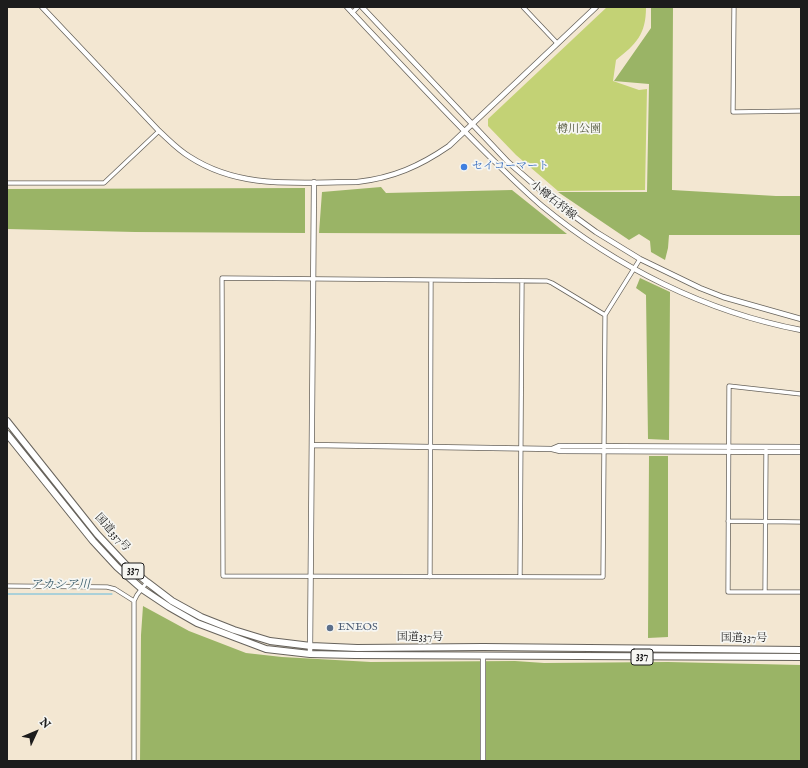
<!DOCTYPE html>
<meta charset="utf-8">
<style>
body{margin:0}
#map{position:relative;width:808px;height:768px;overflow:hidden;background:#f3e7d2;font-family:"IM FELL English",serif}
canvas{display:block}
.frame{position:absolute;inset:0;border:8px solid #1c1c1c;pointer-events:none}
.north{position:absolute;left:16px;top:712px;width:40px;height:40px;-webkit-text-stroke:3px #f6f6f2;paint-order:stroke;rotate:46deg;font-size:11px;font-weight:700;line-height:16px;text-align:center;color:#1c1c1c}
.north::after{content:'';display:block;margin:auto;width:14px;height:18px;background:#1c1c1c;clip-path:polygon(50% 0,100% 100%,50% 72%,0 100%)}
</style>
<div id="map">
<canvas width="808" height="768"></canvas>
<div class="frame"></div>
<div class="north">N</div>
</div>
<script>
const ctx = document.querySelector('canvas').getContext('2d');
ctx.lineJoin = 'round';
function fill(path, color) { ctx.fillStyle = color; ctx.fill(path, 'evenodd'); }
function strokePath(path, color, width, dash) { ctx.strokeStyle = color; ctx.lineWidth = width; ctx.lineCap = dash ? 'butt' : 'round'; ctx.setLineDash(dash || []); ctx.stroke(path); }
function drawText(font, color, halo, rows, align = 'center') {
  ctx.font = font + ' "IM FELL English","Noto Serif JP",serif'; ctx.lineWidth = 3.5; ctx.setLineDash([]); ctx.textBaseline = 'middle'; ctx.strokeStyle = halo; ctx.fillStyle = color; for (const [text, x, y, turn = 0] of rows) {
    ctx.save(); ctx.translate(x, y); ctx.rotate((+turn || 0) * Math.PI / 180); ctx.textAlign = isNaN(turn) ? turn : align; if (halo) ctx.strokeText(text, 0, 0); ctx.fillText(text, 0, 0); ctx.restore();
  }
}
const green = new Path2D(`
 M 607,7 L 646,7 C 646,35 636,44 616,60 L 613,81 L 639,90 L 647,89 L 645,190 L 558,191 L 516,155 L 488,126 L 488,119 Z`);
const forest = new Path2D(`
 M 651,7 L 673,7 L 672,190 L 776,196 L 801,196 L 801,235 L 669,235 L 668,248 L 665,260 L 651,252 L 650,241 L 639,234 L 629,240 L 558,192 L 647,192 L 649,84 L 614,81 L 651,28 Z
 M 381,187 L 386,193 L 512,190 L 567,234 L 319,233 L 322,192 Z
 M 305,188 L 305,233 L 135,232 L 7,229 L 7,189 Z
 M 640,278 L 670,292 L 669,440 L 648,439 L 646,295 L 636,288 Z
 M 649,456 L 668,456 L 668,637 L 648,638 Z
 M 143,606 L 189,631 L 246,653 L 282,657 L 371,662 L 515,661 L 544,663 L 668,662 L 801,665 L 801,761 L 140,761 L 141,635 Z`);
const stream = new Path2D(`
 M 7,594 L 112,594`);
const street = new Path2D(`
 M 523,7 L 557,43
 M 734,7 L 733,112 L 801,111
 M 352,13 L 358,7
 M 7,183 L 104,183 L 159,131
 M 605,315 L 552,283 L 547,281 L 222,278 L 223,576 L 603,577 L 605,315 L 640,259
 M 801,394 L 729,386 L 728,592 L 801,592
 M 728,521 L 801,522
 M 430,577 L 431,280
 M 520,577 L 522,281
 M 7,586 L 107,587 L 115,589 L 134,601
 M 765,592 L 766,450
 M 134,761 L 134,601 L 137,595 L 147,582`);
const secondary = new Path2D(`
 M 42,7 L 159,131 C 169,140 178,150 190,157 C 241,190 299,182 357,182 C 393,178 420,166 449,146 L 596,7
 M 347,7 C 392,55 436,103 482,149 C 502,169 521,188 542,206 C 616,267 706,312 801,330
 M 362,7 L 508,162 L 552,200 L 596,232 L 640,259 L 700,288 L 723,297 L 801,319
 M 312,445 L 552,449 L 560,451 L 801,452
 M 552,449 L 559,446 L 801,447
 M 310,654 L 314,182
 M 483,761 L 483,656`);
const highway = new Path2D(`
 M 7,421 L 97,534 L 126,565 L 147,582 L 172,601 L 201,617 L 234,630 L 270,641 L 311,646 L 357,648 L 483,647 L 801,650
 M 7,434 L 93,541 L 117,567 L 142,589 L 169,607 L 197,623 L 266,649 L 310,654 L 355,655 L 801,657`);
const markers = [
 [464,167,4,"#3f7fe0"],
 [330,628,4,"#5c6f8a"]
];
const shields = [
 [133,571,22],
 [642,657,22]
];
const shieldNames = [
 ["337",133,571],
 ["337",642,657]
];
const parkNames = [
 ["樽川公園",579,130]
];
const shopNames = [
 ["セイコーマート",472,167]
];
const streetNames = [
 ["小樽石狩線",553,201,38],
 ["国道337号",112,533,48],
 ["国道337号",420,638],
 ["国道337号",744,639]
];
const serviceNames = [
 ["ENEOS",338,628]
];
const waterNames = [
 ["アカシア川",60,586]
];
fill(green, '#c3d275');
fill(forest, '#9ab466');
strokePath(stream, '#62badf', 1);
strokePath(street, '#67635c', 5);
strokePath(secondary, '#67635c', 6);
strokePath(highway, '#67635c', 8);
strokePath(street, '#fff', 3.5);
strokePath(secondary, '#fff', 4.5);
strokePath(highway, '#fff', 6);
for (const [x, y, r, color] of markers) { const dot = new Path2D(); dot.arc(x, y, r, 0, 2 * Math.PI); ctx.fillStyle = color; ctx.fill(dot); strokePath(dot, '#f6f6f2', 1.5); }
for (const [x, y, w] of shields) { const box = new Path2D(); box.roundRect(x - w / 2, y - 8, w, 16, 3); ctx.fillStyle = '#f6f6f2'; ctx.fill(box); strokePath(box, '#1c1c1c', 1); }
drawText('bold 10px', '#1c1c1c', null, shieldNames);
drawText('11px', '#4e5337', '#f6f6f2', parkNames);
drawText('11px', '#366cbe', '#f6f6f2', shopNames, 'left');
drawText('11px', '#1c1c1c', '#f6f6f2', streetNames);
drawText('11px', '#4e5e75', '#f6f6f2', serviceNames, 'left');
drawText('italic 12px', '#385b6a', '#f6f6f2', waterNames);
</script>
